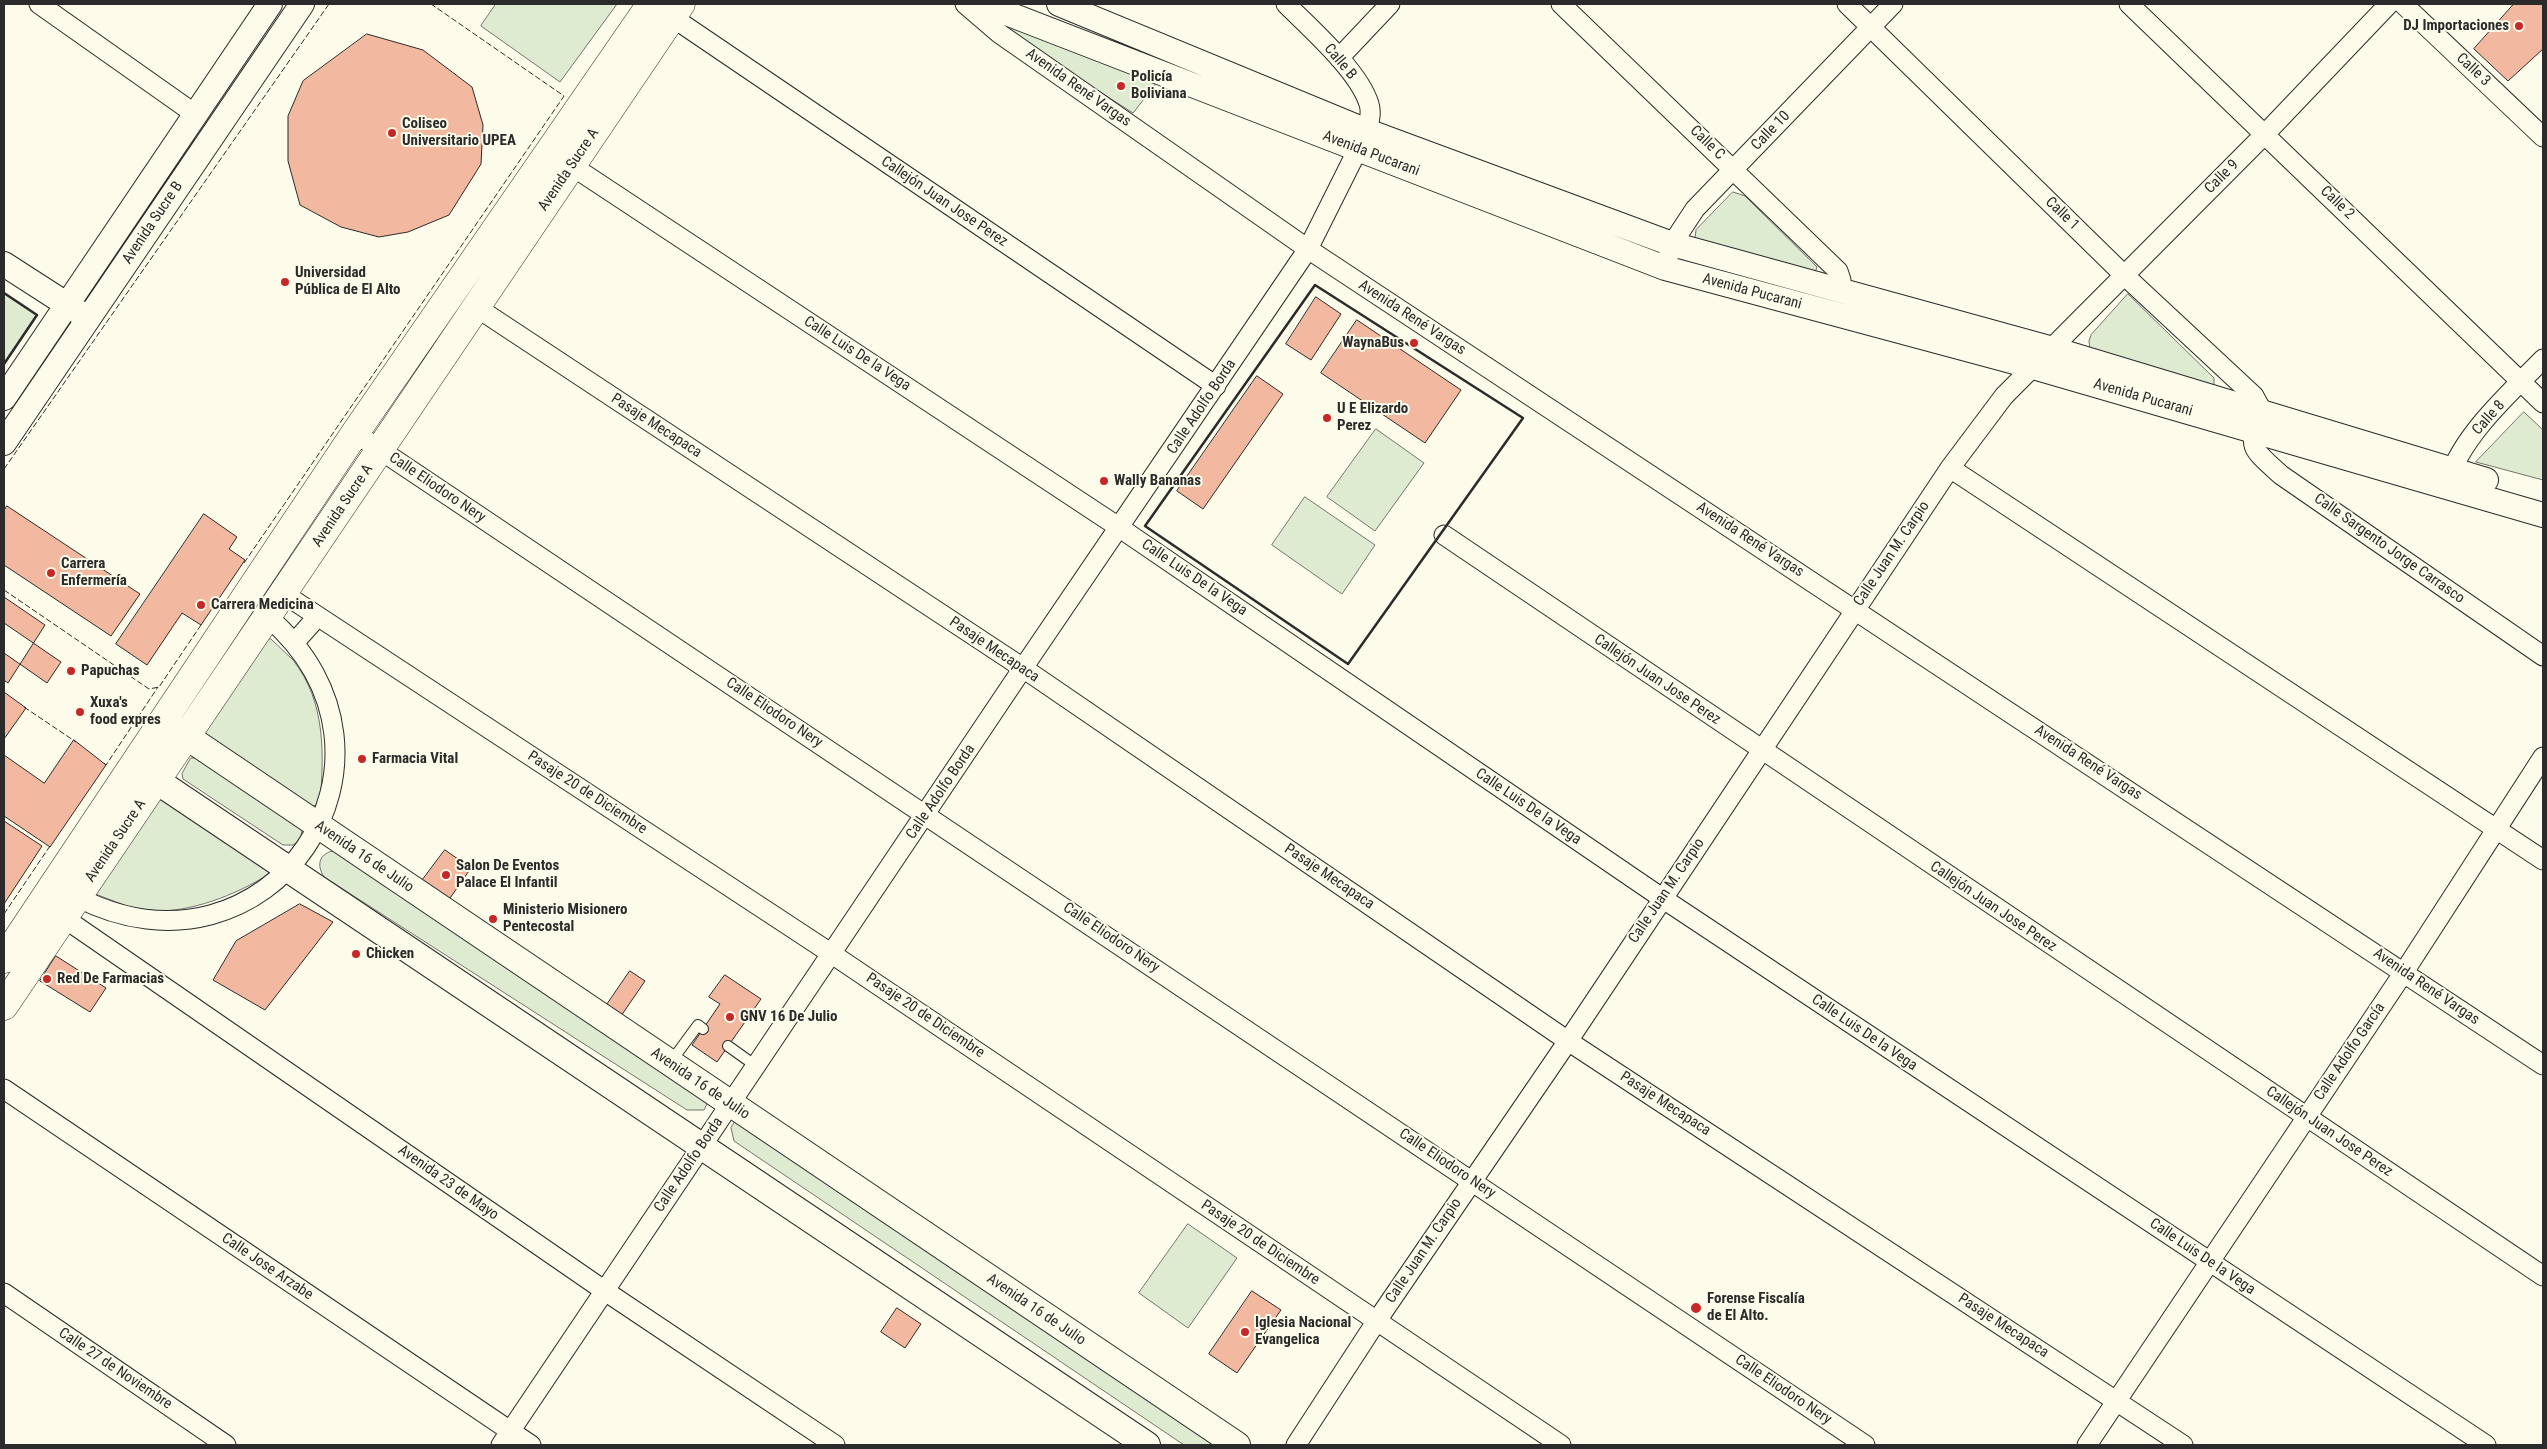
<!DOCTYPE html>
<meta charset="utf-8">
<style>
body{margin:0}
#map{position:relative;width:2547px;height:1449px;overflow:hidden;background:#fdfbea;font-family:"Roboto Condensed",sans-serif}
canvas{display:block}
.frame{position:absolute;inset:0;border:5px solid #2b2b2b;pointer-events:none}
</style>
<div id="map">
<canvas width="2547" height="1449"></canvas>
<div class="frame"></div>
</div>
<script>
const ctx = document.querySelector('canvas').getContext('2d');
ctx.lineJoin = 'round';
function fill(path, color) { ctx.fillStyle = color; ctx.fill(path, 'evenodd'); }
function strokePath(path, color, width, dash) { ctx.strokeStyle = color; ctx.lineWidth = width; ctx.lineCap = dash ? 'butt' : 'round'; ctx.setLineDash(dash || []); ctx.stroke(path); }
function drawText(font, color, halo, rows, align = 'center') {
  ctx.font = font + ' "Roboto Condensed",sans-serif'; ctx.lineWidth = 4; ctx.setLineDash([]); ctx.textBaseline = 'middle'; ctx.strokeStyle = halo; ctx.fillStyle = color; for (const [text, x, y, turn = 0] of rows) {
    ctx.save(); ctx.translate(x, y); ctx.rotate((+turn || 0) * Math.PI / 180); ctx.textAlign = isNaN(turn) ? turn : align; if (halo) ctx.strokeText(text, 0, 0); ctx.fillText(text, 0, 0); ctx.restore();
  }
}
const green = new Path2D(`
 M 496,4 L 617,4 L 560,82 L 481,26 Z
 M 1002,19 L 1158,81 L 1133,113 L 994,24 Z
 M 1733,192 L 1745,196 L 1817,267 L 1815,273 L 1697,240 L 1695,238 L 1696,230 Z
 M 4,293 L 37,315 L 4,364 Z
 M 2128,294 L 2214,378 L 2214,385 L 2090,350 L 2089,341 L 2091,335 Z
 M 2524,412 L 2543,430 L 2543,480 L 2476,462 Z
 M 1376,429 L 1424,463 L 1375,531 L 1327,497 Z
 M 1305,497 L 1375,545 L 1342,594 L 1272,545 Z
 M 271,639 C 278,646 286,653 293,660 C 326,702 324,754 320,804 L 310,807 L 207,739 L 204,730 L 263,641 Z
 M 191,758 L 197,758 L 297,824 L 302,831 L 300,840 L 293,845 L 283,845 L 183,779 L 182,774 Z
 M 165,799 L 269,866 L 269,874 C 236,895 190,913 150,911 C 133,910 112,900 95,894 L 157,801 Z
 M 332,851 L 342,852 L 708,1102 L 704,1110 L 687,1110 L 324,877 C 317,866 318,855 332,851 Z
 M 736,1120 L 1229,1445 L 1184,1445 L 734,1141 L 731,1128 Z
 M 1188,1224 L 1237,1258 L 1188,1328 L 1139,1293 Z`);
const building = new Path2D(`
 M 2514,4 L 2543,4 L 2543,49 L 2508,81 L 2474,49 Z
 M 367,34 L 423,50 L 472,87 L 483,125 L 481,164 L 449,215 L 408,232 L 379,237 L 341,227 L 300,205 L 288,161 L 288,116 L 303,81 Z
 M 1316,297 L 1341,314 L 1311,360 L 1286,344 Z
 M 1357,320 L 1461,390 L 1425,443 L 1321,373 Z
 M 1257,376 L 1283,394 L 1203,509 L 1177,491 Z
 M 7,506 L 140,594 L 111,636 L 4,565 L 4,511 Z
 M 204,514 L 237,537 L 229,549 L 245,560 L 201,625 L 182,613 L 147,665 L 116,644 Z
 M 4,597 L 45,625 L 8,683 L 4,680 Z
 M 4,623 L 61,662 L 47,683 L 4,653 Z
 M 4,692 L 26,708 L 4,739 Z
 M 74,740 L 106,765 L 50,847 L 4,816 L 4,755 L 44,783 Z
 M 4,821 L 42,846 L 4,904 Z
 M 445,850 L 471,868 L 448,901 L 421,882 Z
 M 300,904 L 333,922 L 265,1010 L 213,980 L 236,941 Z
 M 56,956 L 106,988 L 90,1012 L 40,981 Z
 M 630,971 L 645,981 L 621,1016 L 606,1006 Z
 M 725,975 L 761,999 L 717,1062 L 692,1045 L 720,1004 L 709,997 Z
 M 1252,1291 L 1281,1310 L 1237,1373 L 1209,1354 Z
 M 897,1308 L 921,1324 L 905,1348 L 881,1332 Z`);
const service = new Path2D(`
 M 728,1046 L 756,1066
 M 670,1063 L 698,1025 L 703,1029`);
const minor = new Path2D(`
 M 39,4 L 195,114
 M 965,4 L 1000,34 L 1308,249 L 2543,1065
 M 1561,4 L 1838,271 L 1841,280 L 1838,290
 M 1847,4 L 2124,275 L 2254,396 L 2260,407 C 2250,450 2247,444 2281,475 L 2543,656
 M 2129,4 L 2543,403
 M 2403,4 L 2543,137
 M 672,17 L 1216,386
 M 1339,58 L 1390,4
 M 572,166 L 1120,528 L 1662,898 L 2486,1445
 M 1665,268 L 1672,244 L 1695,209 L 1893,4
 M 476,307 L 1023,668 L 1568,1041 L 2183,1445
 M 355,433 L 1865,1445
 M 1950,468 L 2543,860
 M 2448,481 C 2462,435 2510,393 2543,359
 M 1444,535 L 2543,1276
 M 284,594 L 832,954 L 1561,1445
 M 295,642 L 318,616
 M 77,897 C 269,996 431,758 268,617
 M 64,918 L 605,1291 L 835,1445
 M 4,1089 L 531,1445
 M 4,1293 L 226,1445
 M 501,1445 L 1023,668 L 1308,249 L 1367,131 C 1369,122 1372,113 1369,104 C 1359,71 1311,29 1286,4
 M 1296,1445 L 1376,1322 L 1568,1041 L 1950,468 L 2004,396 L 2265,134 L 2389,4
 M 2087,1445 L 2404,972 L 2543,757`);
const tertiary = new Path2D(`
 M 983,4 L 1665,268 L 2033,367 L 2543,515
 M 1059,4 L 1367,131 L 1672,244 L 2053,349 L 2486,480
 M 4,264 L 80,313
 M 4,398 L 270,4
 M 4,443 L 302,4`);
const secondary = new Path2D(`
 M 168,724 L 1237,1445
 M 139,769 L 1147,1445`);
const primary = new Path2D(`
 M 4,959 L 355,433 L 651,4
 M 4,1006 L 681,4`);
const fence = new Path2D(`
 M 4,469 L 329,4
 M 244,563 L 564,96 L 431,4
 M 4,590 L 149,689 L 159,687 L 203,622
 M 24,707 L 76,742
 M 104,763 L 106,765 L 158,687
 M 4,914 L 50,846`);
const wall = new Path2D(`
 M 1315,285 L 1523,418 L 1348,664 L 1145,526 Z
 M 4,293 L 37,315 L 4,364`);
const markers = [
 [2519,26,5,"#c62828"],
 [1121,86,5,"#c62828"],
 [392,133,5,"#c62828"],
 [285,282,5,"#c62828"],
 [1414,343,5,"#c62828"],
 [1327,418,5,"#c62828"],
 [1104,481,5,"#c62828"],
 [51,573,5,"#c62828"],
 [201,605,5,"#c62828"],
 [71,671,5,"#c62828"],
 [80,712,5,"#c62828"],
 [362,759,5,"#c62828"],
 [446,875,5,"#c62828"],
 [493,919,5,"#c62828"],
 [356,954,5,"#c62828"],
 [47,979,5,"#c62828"],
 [730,1017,5,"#c62828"],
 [1696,1308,6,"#c62828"],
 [1245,1332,5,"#c62828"]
];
const poiNames = [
 ["DJ Importaciones",2509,26,"right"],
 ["Policía",1131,77],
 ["Boliviana",1131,94],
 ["Coliseo",402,124],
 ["Universitario UPEA",402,141],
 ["Universidad",295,273],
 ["Pública de El Alto",295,290],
 ["WaynaBus",1404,343,"right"],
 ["U E Elizardo",1337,409],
 ["Perez",1337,426],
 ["Wally Bananas",1114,481],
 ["Carrera",61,564],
 ["Enfermería",61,581],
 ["Carrera Medicina",211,605],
 ["Papuchas",81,671],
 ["Xuxa's",90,703],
 ["food expres",90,720],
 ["Farmacia Vital",372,759],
 ["Salon De Eventos",456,866],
 ["Palace El Infantil",456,883],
 ["Ministerio Misionero",503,910],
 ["Pentecostal",503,927],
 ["Chicken",366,954],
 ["Red De Farmacias",57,979],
 ["GNV 16 De Julio",740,1017],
 ["Forense Fiscalía",1707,1299],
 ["de El Alto.",1707,1316],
 ["Iglesia Nacional",1255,1323],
 ["Evangelica",1255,1340]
];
const streetNames = [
 ["Calle B",1340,62,50],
 ["Calle 3",2473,70,43],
 ["Avenida René Vargas",1078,88,35],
 ["Calle 10",1771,131,-46],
 ["Calle C",1707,143,44],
 ["Avenida Pucarani",1371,154,21],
 ["Avenida Sucre A",569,170,-56],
 ["Calle 9",2222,177,-45],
 ["Callejón Juan Jose Perez",944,202,34],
 ["Calle 2",2337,203,44],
 ["Calle 1",2062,214,44],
 ["Avenida Sucre B",153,223,-56],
 ["Avenida Pucarani",1752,292,15],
 ["Avenida René Vargas",1412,318,33],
 ["Calle Luis De la Vega",857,354,33],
 ["Avenida Pucarani",2143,398,16],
 ["Calle Adolfo Borda",1202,407,-56],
 ["Calle 8",2489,418,-48],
 ["Pasaje Mecapaca",656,426,33],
 ["Calle Eliodoro Nery",437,488,34],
 ["Avenida Sucre A",343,506,-56],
 ["Avenida René Vargas",1750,540,33],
 ["Calle Sargento Jorge Carrasco",2389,549,35],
 ["Calle Juan M. Carpio",1892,554,-56],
 ["Calle Luis De la Vega",1194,578,34],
 ["Pasaje Mecapaca",994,650,34],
 ["Callejón Juan Jose Perez",1657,680,34],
 ["Calle Eliodoro Nery",774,713,34],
 ["Avenida René Vargas",2088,763,33],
 ["Calle Adolfo Borda",941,792,-56],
 ["Pasaje 20 de Diciembre",587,793,33],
 ["Calle Luis De la Vega",1528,807,34],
 ["Avenida Sucre A",116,841,-56],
 ["Avenida 16 de Julio",364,857,34],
 ["Pasaje Mecapaca",1329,877,34],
 ["Calle Juan M. Carpio",1667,891,-56],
 ["Callejón Juan Jose Perez",1993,907,34],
 ["Calle Eliodoro Nery",1111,938,34],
 ["Avenida René Vargas",2426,987,34],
 ["Pasaje 20 de Diciembre",925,1016,34],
 ["Calle Luis De la Vega",1864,1033,34],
 ["Calle Adolfo García",2350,1052,-56],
 ["Avenida 16 de Julio",700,1084,34],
 ["Pasaje Mecapaca",1665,1104,33],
 ["Callejón Juan Jose Perez",2329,1132,34],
 ["Calle Eliodoro Nery",1447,1164,34],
 ["Calle Adolfo Borda",689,1165,-56],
 ["Avenida 23 de Mayo",448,1183,35],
 ["Pasaje 20 de Diciembre",1260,1243,34],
 ["Calle Juan M. Carpio",1424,1251,-56],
 ["Calle Luis De la Vega",2202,1257,34],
 ["Calle Jose Arzabe",267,1267,34],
 ["Avenida 16 de Julio",1036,1310,34],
 ["Pasaje Mecapaca",2003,1326,33],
 ["Calle 27 de Noviembre",115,1369,34],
 ["Calle Eliodoro Nery",1783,1390,34]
];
fill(green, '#deebd1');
strokePath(green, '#74746e', 1);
fill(building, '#f2b8a0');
strokePath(building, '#2b2b2b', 1);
strokePath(service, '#2b2b2b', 12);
strokePath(minor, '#2b2b2b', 21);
strokePath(tertiary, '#2b2b2b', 26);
strokePath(secondary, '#2b2b2b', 28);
strokePath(primary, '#2b2b2b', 29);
strokePath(service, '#fdfbea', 10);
strokePath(minor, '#fdfbea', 19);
strokePath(tertiary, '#fdfbea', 24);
strokePath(secondary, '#fdfbea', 26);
strokePath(primary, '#fdfbea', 28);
strokePath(fence, '#2b2b2b', 1, [6, 2.5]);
strokePath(wall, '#2b2b2b', 2.5);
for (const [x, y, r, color] of markers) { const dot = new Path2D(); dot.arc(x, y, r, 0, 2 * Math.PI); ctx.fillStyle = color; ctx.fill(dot); strokePath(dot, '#fdfbea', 2); }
drawText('bold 15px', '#2b2b2b', '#fdfbea', poiNames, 'left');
drawText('15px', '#2b2b2b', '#fdfbea', streetNames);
</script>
